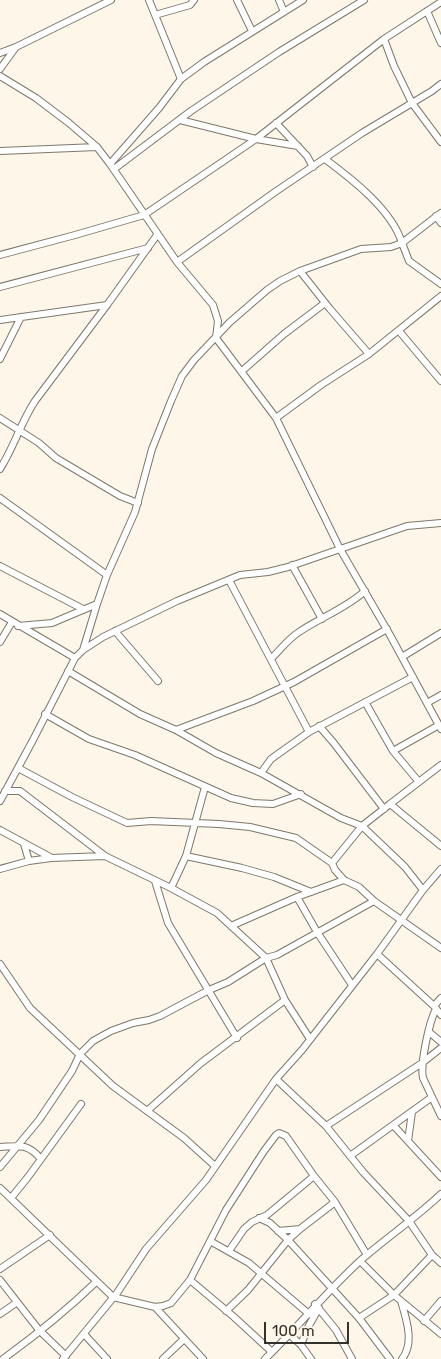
<!DOCTYPE html>
<style>
body{margin:0}
#map{position:relative;width:441px;height:1359px;overflow:hidden;background:#fef6e8;font-family:Rubik,sans-serif}
canvas{display:block}
.scale{position:absolute;left:264px;top:1322px;width:85px;height:22px;box-sizing:border-box;border:2px solid #35322d;border-top:0;padding-left:6px;font-size:15px;line-height:18px;white-space:nowrap;color:#35322d;-webkit-text-stroke:4px #fef6e8;paint-order:stroke}
</style>
<div id="map">
<canvas width="441" height="1359"></canvas>
<div class="scale">100 m</div>
</div>
<script>
const ctx = document.querySelector('canvas').getContext('2d');
ctx.lineJoin = 'round';
function strokePath(path, color, width, dash) { ctx.strokeStyle = color; ctx.lineWidth = width; ctx.lineCap = dash ? 'butt' : 'round'; ctx.setLineDash(dash || []); ctx.stroke(path); }
const minor = new Path2D(`
 M 149,0 L 181,79
 M 237,0 L 252,31
 M 279,0 L 284,12
 M 427,11 L 441,43
 M 155,15 L 190,5 L 194,0
 M 384,39 L 394,66 L 412,103 L 441,142
 M 0,53 L 16,47 L 111,0
 M 0,69 L 16,47
 M 0,76 L 36,98 L 69,123 L 97,147 L 110,164 L 177,262 L 213,305 L 218,321 L 216,338 L 276,418 L 340,549 L 390,635 L 441,729
 M 180,120 L 256,139 L 298,146
 M 276,123 L 307,156 L 313,167
 M 0,151 L 97,147
 M 325,159 C 352,179 392,210 402,243 L 441,213
 M 110,164 L 159,108 L 181,79 L 204,62 L 303,0
 M 114,169 L 191,111 L 279,52 L 364,0
 M 436,216 L 441,223
 M 0,255 L 75,235 L 144,215 L 256,139 L 384,39 L 441,2
 M 177,262 L 275,192 L 362,133 L 432,91 L 441,84
 M 300,271 L 330,309 L 369,354
 M 0,287 L 148,248
 M 0,320 L 107,305
 M 399,331 L 441,381
 M 0,359 L 21,317
 M 242,371 L 284,334 L 325,303
 M 0,418 L 39,443 L 56,458 L 120,496 L 138,503
 M 276,418 L 321,385 L 369,354 L 441,296
 M 0,469 C 14,447 21,422 35,401 L 107,305 L 157,235
 M 0,498 L 107,575
 M 292,565 L 322,619
 M 0,566 L 83,609
 M 229,580 L 309,732
 M 0,614 L 75,658
 M 18,626 L 52,623 L 97,604 L 107,575 L 135,512 L 152,449 L 171,401 L 182,376 L 194,360 L 230,322 L 267,290 L 280,281 L 300,271 L 361,249 L 391,247 L 402,243 L 409,261 L 441,284
 M 115,631 L 158,681
 M 0,642 L 12,622
 M 83,650 L 97,604
 M 402,657 L 441,633
 M 271,659 C 280,650 288,639 299,632 C 321,617 345,609 365,591
 M 68,671 L 140,714 L 176,730 L 216,753 L 261,773 L 341,818 L 362,826 L 405,867 L 423,890
 M 365,702 L 393,751 L 419,782
 M 427,703 L 441,695
 M 45,714 L 89,739 L 135,755 L 231,798 L 253,803 L 273,804 L 301,794
 M 319,726 L 333,742 L 384,809
 M 176,730 L 253,701 L 294,682 L 387,629
 M 393,751 L 439,725
 M 18,768 L 72,797 L 127,823 L 151,821 L 219,824 L 250,827 L 296,838 L 332,863
 M 261,773 L 271,759 L 309,732 L 413,677
 M 5,791 L 20,791 L 105,856
 M 0,801 L 33,740 L 75,658 L 83,650 L 103,637 L 177,601 L 240,575 L 268,572 L 288,567 L 407,526 L 441,523
 M 390,804 L 441,765
 M 0,830 L 50,857
 M 24,844 L 29,861
 M 441,846 L 390,804 L 362,826 L 332,863 L 335,870 L 344,880 L 359,887 L 374,901 L 441,948
 M 186,856 L 242,868 L 274,877 L 311,892
 M 0,869 L 29,861 L 51,858 L 105,856 L 171,888 L 217,913 L 266,958 L 285,1000 L 310,1039
 M 155,881 L 168,923 L 237,1038
 M 171,888 L 186,856 L 205,787
 M 297,897 L 317,932 L 352,985
 M 231,926 L 297,897 L 344,880
 M 377,954 L 434,1006 L 441,1015
 M 0,964 L 30,1008 L 113,1086 L 184,1138 L 215,1166
 M 434,1006 L 441,998
 M 436,1009 C 429,1022 420,1064 423,1078 L 441,1116
 M 429,1032 L 441,1042
 M 276,1079 L 326,1126 L 363,1172 L 409,1221 L 432,1255 L 441,1263
 M 147,1111 L 201,1063 L 285,1000
 M 326,1126 L 422,1063 L 441,1048
 M 394,1126 L 441,1177
 M 408,1141 L 412,1112
 M 0,1147 C 20,1146 27,1143 41,1159
 M 350,1156 L 432,1097
 M 0,1167 L 39,1120 L 72,1071 L 80,1054 L 93,1041 L 111,1031 L 133,1023 L 149,1020 L 160,1016 L 209,990 L 228,982 L 266,958 L 277,955 L 374,901
 M 0,1188 L 113,1297 L 155,1307 L 163,1306 L 171,1303 L 190,1280 L 226,1210 L 264,1151 L 276,1135 L 279,1133 L 286,1136 L 314,1176 L 335,1202 L 367,1255
 M 11,1198 L 28,1177 L 81,1104
 M 259,1218 L 270,1223 L 288,1240 L 359,1318 L 390,1359
 M 278,1231 L 300,1229
 M 210,1241 L 249,1263 L 309,1314
 M 229,1251 L 244,1229 L 252,1222 L 267,1215 L 314,1176
 M 360,1261 L 394,1295 L 441,1334
 M 0,1269 L 50,1235
 M 0,1280 L 39,1330 L 66,1356
 M 190,1280 L 234,1317 L 272,1352
 M 401,1301 C 406,1318 415,1343 402,1359
 M 315,1304 L 336,1330 L 352,1359
 M 155,1307 L 203,1359
 M 226,1311 L 248,1290 L 288,1240 L 300,1229 L 335,1202
 M 0,1314 L 16,1303
 M 359,1318 L 394,1295 L 432,1255
 M 424,1321 L 441,1301
 M 84,1334 L 107,1359
 M 289,1334 L 301,1345 L 311,1359
 M 301,1345 L 307,1329 L 319,1308
 M 3,1359 C 36,1335 67,1310 96,1282
 M 63,1359 L 117,1293 L 146,1249 L 206,1180 L 276,1079 L 302,1050 L 377,954 L 423,890 L 441,869
 M 163,1359 L 184,1339
 M 265,1359 C 298,1327 327,1291 361,1260 C 387,1237 416,1218 441,1194`);
strokePath(minor, '#7e776c', 8);
strokePath(minor, '#fff', 6);
</script>
